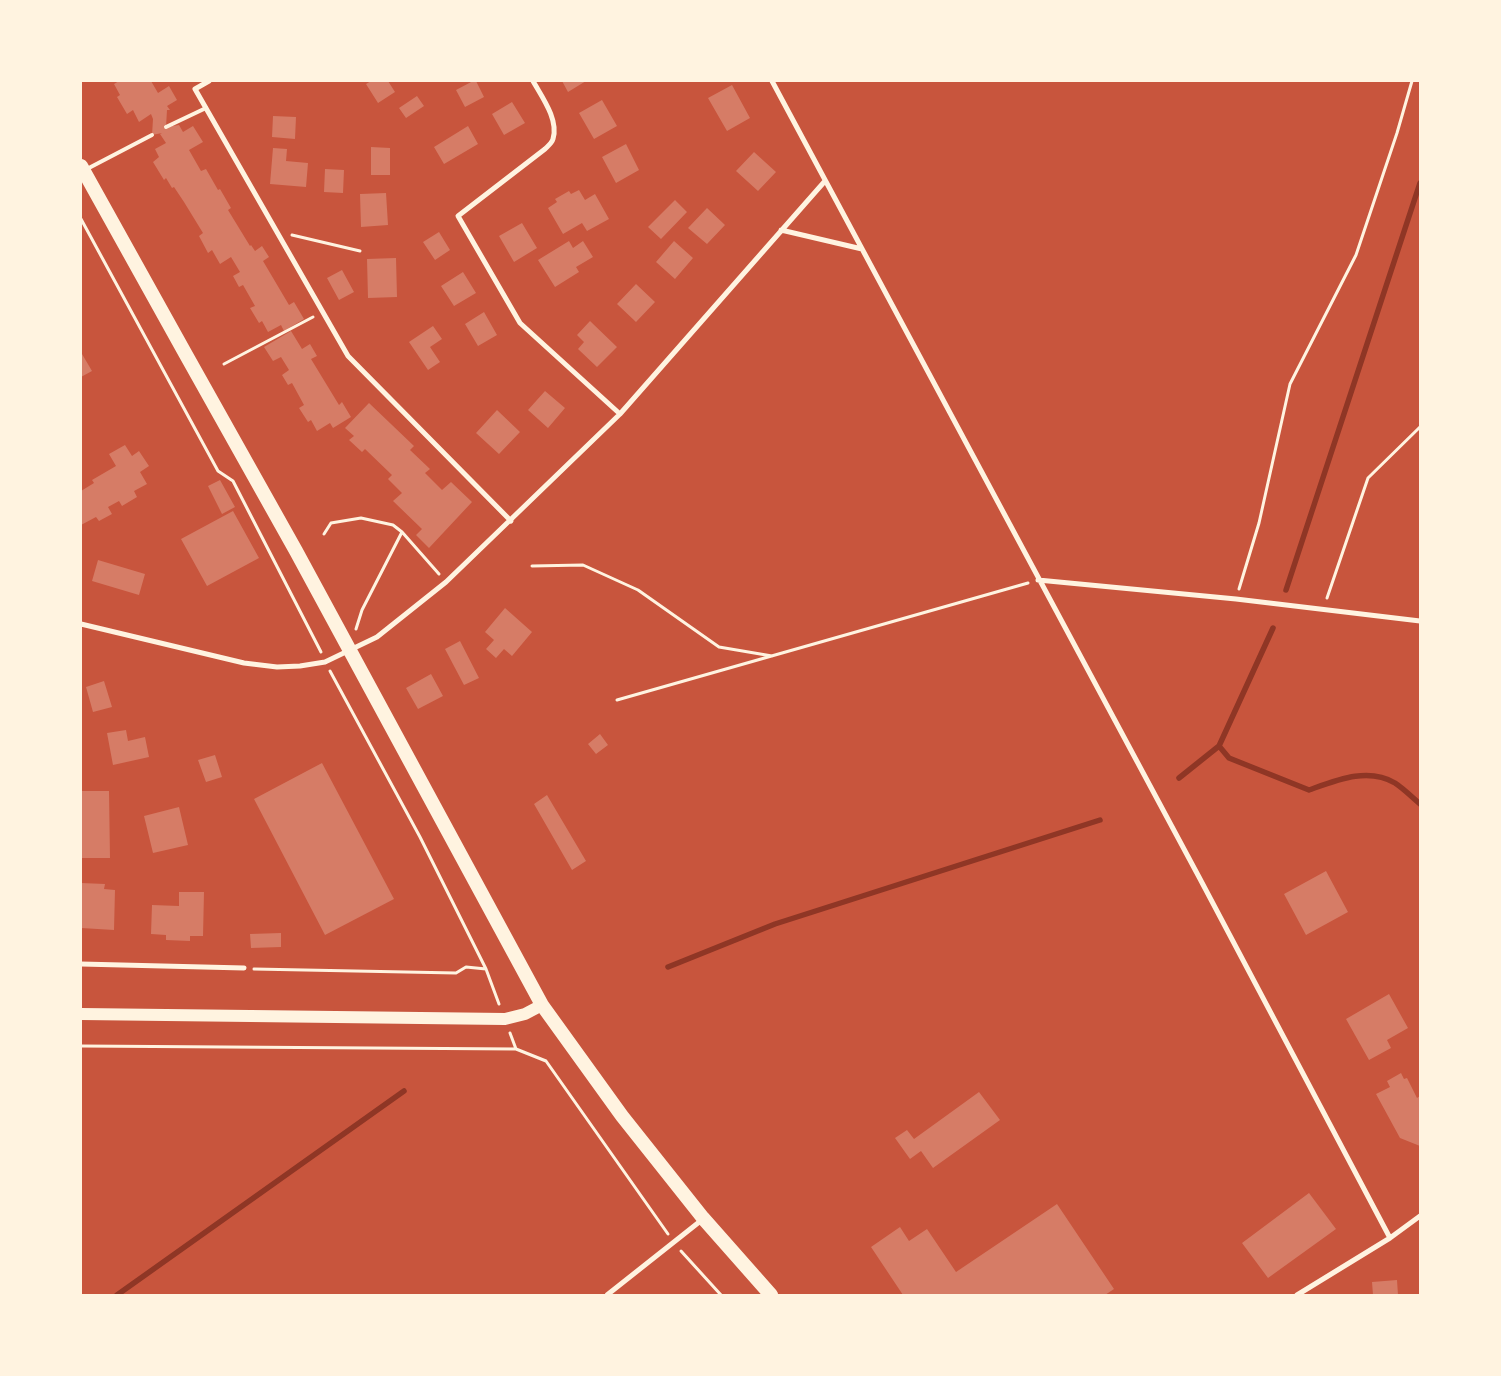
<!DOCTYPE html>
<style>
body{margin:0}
#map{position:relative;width:1501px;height:1376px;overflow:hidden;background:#c8553d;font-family:"Libre Baskerville",serif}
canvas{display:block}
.frame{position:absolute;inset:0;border:82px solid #fff3e0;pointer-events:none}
</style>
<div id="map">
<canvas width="1501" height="1376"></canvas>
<div class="frame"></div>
</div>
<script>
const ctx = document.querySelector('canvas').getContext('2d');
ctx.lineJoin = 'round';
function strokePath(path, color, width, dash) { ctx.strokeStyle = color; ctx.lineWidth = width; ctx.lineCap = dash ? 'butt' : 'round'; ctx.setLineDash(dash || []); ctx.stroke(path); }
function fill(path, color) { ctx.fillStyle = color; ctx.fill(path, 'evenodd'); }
const stream = new Path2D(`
 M 1286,590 L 1420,183
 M 1219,746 L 1229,758 L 1309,790 C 1337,780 1368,767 1395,783 C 1404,789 1412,797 1420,804
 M 1179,778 L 1219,746 L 1273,628
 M 668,967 L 775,924 L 1100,820
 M 117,1295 L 404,1091`);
const building = new Path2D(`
 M 119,81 L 151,81 L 158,93 L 169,86 L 177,100 L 167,106 L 170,110 L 167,110 L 166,127 L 179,125 L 183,132 L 193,126 L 203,142 L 189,150 L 201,171 L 206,169 L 218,190 L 220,189 L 231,208 L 228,210 L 250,246 L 251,245 L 255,251 L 262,246 L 269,257 L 263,261 L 289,305 L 294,302 L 304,319 L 284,331 L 281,325 L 268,332 L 262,321 L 259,323 L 250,308 L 255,306 L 243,285 L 239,287 L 233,276 L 240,272 L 231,257 L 220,264 L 212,250 L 208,253 L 199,236 L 203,233 L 184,202 L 174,187 L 172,188 L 166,178 L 164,180 L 153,162 L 159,157 L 155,149 L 166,143 L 160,134 L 162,133 L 152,135 L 153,119 L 151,114 L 139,122 L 133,110 L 127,114 L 117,97 L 120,95 L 114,84 Z
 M 371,81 L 388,81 L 395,92 L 378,103 L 366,84 Z
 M 473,81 L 476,81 L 484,97 L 465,107 L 456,90 Z
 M 562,81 L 586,81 L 568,92 Z
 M 732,85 L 750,118 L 727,131 L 708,98 Z
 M 417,96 L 424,106 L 406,118 L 399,108 Z
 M 602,100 L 617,126 L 594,139 L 579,113 Z
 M 512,102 L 525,123 L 504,135 L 492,114 Z
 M 273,116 L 296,117 L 295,139 L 272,137 Z
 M 468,126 L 478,144 L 444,164 L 434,147 Z
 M 626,144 L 639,170 L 616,183 L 602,157 Z
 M 371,147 L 390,148 L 390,175 L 371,175 Z
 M 273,148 L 287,149 L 286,161 L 308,163 L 306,187 L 270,184 Z
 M 754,152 L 776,172 L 758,191 L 736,171 Z
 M 325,169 L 344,170 L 343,193 L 324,192 Z
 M 579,190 L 585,200 L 595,194 L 609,219 L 587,231 L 582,223 L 563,234 L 548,208 L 557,202 L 555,199 L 569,191 L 571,194 Z
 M 386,193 L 388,225 L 361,227 L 360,194 Z
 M 675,200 L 687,212 L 661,239 L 648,227 Z
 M 707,208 L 725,225 L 707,244 L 688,228 Z
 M 522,223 L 537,248 L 514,262 L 499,236 Z
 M 439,232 L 450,250 L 435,260 L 423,242 Z
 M 569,241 L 573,248 L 583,241 L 593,257 L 576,267 L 579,272 L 555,287 L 538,260 Z
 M 674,241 L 693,258 L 675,279 L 656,262 Z
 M 396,258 L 397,297 L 368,298 L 367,259 Z
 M 342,270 L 354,292 L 339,300 L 327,278 Z
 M 463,272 L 476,293 L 454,306 L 441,286 Z
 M 636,284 L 655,302 L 636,322 L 617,304 Z
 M 484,312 L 497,335 L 478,346 L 465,324 Z
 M 590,321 L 617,347 L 597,367 L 578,349 L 584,342 L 577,335 Z
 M 433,326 L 442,339 L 430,347 L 440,362 L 428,370 L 409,342 Z
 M 291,331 L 302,349 L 310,344 L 317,356 L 311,359 L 339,405 L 342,402 L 351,417 L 333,428 L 330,423 L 317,431 L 311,420 L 308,422 L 299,408 L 304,405 L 292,383 L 288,385 L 282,375 L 289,370 L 281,357 L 273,361 L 264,347 Z
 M 82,354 L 92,371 L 81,377 L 81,355 Z
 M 545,391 L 565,408 L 548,428 L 528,410 Z
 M 369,403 L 414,446 L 410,450 L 430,469 L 425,473 L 442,490 L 451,482 L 472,502 L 429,548 L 416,535 L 422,529 L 393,501 L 402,493 L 388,479 L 392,475 L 365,449 L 362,452 L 349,440 L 354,436 L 345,428 Z
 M 497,410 L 520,432 L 499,454 L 476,433 Z
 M 125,445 L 132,456 L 139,451 L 149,466 L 140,472 L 147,484 L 134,491 L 137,497 L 122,506 L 119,501 L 108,507 L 112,514 L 99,521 L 96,517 L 81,525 L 81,491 L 94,483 L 92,480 L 116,466 L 109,454 Z
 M 220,480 L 235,507 L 222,514 L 208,486 Z
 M 233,511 L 259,558 L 207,586 L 181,539 Z
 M 98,560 L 145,574 L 139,595 L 92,581 Z
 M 505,608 L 532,632 L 512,656 L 504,649 L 496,658 L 486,649 L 494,640 L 485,632 Z
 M 460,641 L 479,678 L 464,685 L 445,649 Z
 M 431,674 L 443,696 L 418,709 L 406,688 Z
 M 104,681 L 112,707 L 93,712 L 86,687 Z
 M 126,730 L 128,741 L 145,737 L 149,757 L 113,765 L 107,733 Z
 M 600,734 L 608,745 L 596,754 L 588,744 Z
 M 215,755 L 222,777 L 206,782 L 198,760 Z
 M 322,763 L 394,899 L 325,935 L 254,799 Z
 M 81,791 L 109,791 L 110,858 L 81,858 Z
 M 547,795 L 586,861 L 572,870 L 534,804 Z
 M 179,807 L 188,845 L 153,853 L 144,816 Z
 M 1326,871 L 1348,912 L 1306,935 L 1284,894 Z
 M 81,883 L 105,884 L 104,889 L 115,890 L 114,930 L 81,928 Z
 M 179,892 L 204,892 L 203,936 L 190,936 L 190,941 L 166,940 L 166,935 L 151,934 L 152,905 L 179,906 Z
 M 281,933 L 281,947 L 251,948 L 250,934 Z
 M 1389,994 L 1408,1028 L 1387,1040 L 1391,1048 L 1369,1060 L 1346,1019 Z
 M 1401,1073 L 1404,1079 L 1407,1078 L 1417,1098 L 1420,1096 L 1420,1146 L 1400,1138 L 1376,1094 L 1390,1087 L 1387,1081 Z
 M 979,1092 L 1000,1120 L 933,1168 L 921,1151 L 910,1159 L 895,1138 L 907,1130 L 914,1139 Z
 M 1309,1193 L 1336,1229 L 1268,1278 L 1242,1243 Z
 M 1057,1204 L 1114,1289 L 1105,1295 L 903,1295 L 871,1247 L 900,1227 L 909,1241 L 927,1229 L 956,1272 Z
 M 1397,1280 L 1398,1295 L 1373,1295 L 1372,1282 Z`);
const path = new Path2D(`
 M 81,219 L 218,471 L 233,481 L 321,652
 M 292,235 L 360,251
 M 224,364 L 313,317
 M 324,534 L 331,523 L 361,518 L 393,525 L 402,532 L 439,574
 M 532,566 L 583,565 L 638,590 L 719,647 L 772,656
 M 1239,589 L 1259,523 L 1290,384 L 1356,255 L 1397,133 L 1412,81
 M 1327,598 L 1368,478 L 1420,427
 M 356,629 L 362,610 L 402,532
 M 330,671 L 420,837 L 486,969 L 499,1004
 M 617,700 L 1028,583
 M 254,969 L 456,973 L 466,967 L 486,969
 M 510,1033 L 516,1049
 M 81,1046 L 516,1049 L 546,1061 L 668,1234
 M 681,1251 L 721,1295`);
const service = new Path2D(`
 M 166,127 L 206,108
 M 85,170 L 152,135`);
const minor = new Path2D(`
 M 209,81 L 195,89 L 348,356 L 511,521
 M 533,81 C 542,97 559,120 553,139 C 552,143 548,146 545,149 L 458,216 L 520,323 L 620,414
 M 772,81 L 1199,877 L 1390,1238
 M 781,230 L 862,249
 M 1038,580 L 1236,599 L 1420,621
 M 81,624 L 244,663 L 277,667 L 300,666 L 325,662 L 377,637 L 446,582 L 620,414 L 825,181
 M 81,964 L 244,968
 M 607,1295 L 703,1219
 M 1297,1295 L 1390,1238 L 1420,1216`);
const primary = new Path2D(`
 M 81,1014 L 505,1019 L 525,1014 L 542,1005`);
const trunk = new Path2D(`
 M 81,166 L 185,353 L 296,551 L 542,1005 L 622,1116 L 703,1218 L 771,1295`);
strokePath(stream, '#8f3625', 5.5);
fill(building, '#d67c66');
strokePath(path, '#fff3e0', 3);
strokePath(service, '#fff3e0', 4);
strokePath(minor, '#fff3e0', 5);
strokePath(primary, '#fff3e0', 12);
strokePath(trunk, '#fff3e0', 14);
</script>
